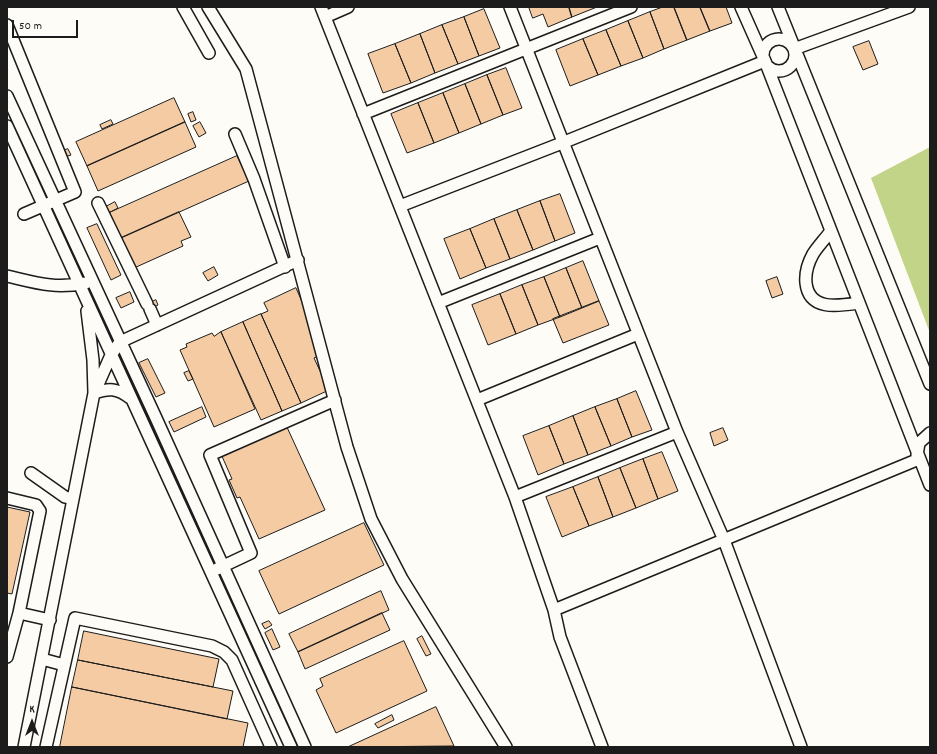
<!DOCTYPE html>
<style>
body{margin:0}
#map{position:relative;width:937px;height:754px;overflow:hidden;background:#fdfcf7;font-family:Dekko,sans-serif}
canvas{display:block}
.frame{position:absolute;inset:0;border:8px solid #1c1c1c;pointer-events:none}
.north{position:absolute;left:12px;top:702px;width:40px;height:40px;-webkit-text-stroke:3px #fdfcf7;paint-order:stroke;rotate:0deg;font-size:11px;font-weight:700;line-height:16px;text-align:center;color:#1c1c1c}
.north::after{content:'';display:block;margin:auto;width:14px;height:18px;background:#1c1c1c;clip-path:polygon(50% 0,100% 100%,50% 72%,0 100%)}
.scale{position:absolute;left:12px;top:20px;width:66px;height:18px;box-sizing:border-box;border:2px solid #1c1c1c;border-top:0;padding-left:5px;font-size:12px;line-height:14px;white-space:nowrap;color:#1c1c1c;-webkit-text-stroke:3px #fdfcf7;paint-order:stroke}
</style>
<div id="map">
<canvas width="937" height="754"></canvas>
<div class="frame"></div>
<div class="north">K</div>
<div class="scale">50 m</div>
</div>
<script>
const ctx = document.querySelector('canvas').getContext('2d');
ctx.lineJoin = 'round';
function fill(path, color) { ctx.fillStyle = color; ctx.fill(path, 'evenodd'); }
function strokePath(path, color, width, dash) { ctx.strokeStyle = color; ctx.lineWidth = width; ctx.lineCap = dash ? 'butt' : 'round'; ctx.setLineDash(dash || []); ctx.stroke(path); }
const green = new Path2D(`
 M 930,147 L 930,333 L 871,178 Z`);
const building = new Path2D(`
 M 529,7 L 569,7 L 572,17 L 548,27 L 543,14 L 533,18 Z
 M 569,7 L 597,7 L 572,17 Z
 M 663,7 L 674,7 L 687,40 L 664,49 L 650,12 Z
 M 674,7 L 700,7 L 710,31 L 687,40 Z
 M 700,7 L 726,7 L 732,23 L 710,31 Z
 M 484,9 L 500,48 L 479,56 L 464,17 Z
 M 650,12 L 664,49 L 643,58 L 628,21 Z
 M 464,17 L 479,56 L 458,64 L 442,25 Z
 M 628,21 L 643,58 L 621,66 L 606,30 Z
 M 442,25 L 458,64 L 435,73 L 420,34 Z
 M 606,30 L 621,66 L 598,75 L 583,39 Z
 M 420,34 L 435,73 L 411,83 L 395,44 Z
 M 583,39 L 598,75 L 570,86 L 556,50 Z
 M 869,41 L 878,64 L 863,70 L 853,47 Z
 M 395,44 L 411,83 L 383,93 L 368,54 Z
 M 506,68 L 522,108 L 503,115 L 487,75 Z
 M 487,75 L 503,115 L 481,124 L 465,84 Z
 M 465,84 L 481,124 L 459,133 L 443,93 Z
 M 443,93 L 459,133 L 434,143 L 418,103 Z
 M 174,98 L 185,122 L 87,166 L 76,142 Z
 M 418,103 L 434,143 L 407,153 L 391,114 Z
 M 193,112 L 196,120 L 191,122 L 188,114 Z
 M 111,120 L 113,124 L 102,129 L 100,125 Z
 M 185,122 L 196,147 L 98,191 L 87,166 Z
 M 200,122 L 206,133 L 199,137 L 193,126 Z
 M 68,149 L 71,155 L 64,157 L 62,151 Z
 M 237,156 L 249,181 L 121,238 L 109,213 Z
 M 560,194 L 575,233 L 555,241 L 540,201 Z
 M 540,201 L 555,241 L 533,250 L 517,210 Z
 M 115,202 L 118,208 L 105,215 L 102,209 Z
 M 517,210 L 533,250 L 510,259 L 494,219 Z
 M 179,212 L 191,237 L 181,241 L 183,246 L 134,268 L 121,238 Z
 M 494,219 L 510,259 L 486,268 L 470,229 Z
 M 97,224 L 121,275 L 111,280 L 87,228 Z
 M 470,229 L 486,268 L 460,279 L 444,239 Z
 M 583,261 L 599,301 L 582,308 L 566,268 Z
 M 214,267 L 218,275 L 208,281 L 203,273 Z
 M 566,268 L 582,308 L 560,317 L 544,277 Z
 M 544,277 L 560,317 L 538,325 L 522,285 Z
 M 777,277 L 783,294 L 772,298 L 766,281 Z
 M 522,285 L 538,325 L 516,334 L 500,294 Z
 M 296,288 L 316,333 L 311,335 L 320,355 L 314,358 L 329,390 L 301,403 L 261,314 L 268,311 L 264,303 Z
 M 130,292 L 134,302 L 121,308 L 116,298 Z
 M 500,294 L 516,334 L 488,345 L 472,305 Z
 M 156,300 L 158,305 L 146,311 L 144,306 Z
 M 599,301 L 609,325 L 563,343 L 553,319 Z
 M 261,314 L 301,403 L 282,411 L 243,322 Z
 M 243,322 L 282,411 L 261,420 L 221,332 Z
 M 221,332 L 255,409 L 214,427 L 180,350 L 187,347 L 186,344 L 212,333 L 214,336 Z
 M 148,359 L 165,393 L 156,397 L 139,363 Z
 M 189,371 L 193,379 L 188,381 L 184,373 Z
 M 636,391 L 652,430 L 632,437 L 617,399 Z
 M 617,399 L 632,437 L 611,446 L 595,407 Z
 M 202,407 L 206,417 L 174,432 L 169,422 Z
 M 595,407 L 611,446 L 588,455 L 573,416 Z
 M 573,416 L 588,455 L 564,464 L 549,426 Z
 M 286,425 L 325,510 L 259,539 L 240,497 L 237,498 L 229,480 L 232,479 L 221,454 Z
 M 549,426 L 564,464 L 538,475 L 523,436 Z
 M 723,428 L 728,440 L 714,446 L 710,433 Z
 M 662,452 L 678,491 L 658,499 L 643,459 Z
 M 643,459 L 658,499 L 636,508 L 620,468 Z
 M 620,468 L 636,508 L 613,517 L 598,477 Z
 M 598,477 L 613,517 L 589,526 L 573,487 Z
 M 573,487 L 589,526 L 562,537 L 546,497 Z
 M 7,507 L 30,512 L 12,594 L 7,593 Z
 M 364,523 L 384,565 L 279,614 L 259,571 Z
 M 381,591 L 389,610 L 298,652 L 289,634 Z
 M 382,613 L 390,630 L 305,669 L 298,652 Z
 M 269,621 L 272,625 L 265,629 L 262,624 Z
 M 272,629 L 280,647 L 273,650 L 265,633 Z
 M 84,631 L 219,659 L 213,687 L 78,660 Z
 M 422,636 L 431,654 L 426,656 L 417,639 Z
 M 404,641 L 427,691 L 336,733 L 316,690 L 323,686 L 320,679 Z
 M 78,660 L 233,691 L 227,719 L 72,687 Z
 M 72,687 L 248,723 L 243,747 L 60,747 Z
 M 436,707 L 454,746 L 348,747 Z
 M 392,715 L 394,720 L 378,728 L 375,724 Z`);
const minor = new Path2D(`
 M 183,7 L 209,53
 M 208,7 L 246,69 L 347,447 L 371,519 L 402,579 L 506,747
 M 321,7 L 515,497 L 554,610 L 560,637 L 602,747
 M 510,7 L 677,432 L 724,540 L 801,747
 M 741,7 L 765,61 L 930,485
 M 778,7 L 930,384
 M 325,17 L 348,7
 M 7,25 L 75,192 L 24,214
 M763 55a16 16 0 1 1 32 0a16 16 0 1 1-32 0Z
 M 794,49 L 909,7
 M 7,96 L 156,418 L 305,747
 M 363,114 L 631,7
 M 7,126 L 291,747
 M 235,134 L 254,179 L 285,267
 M 98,203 L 147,304
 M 400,206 L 562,143 L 765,61
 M 830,232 C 825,239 818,246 813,254 C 808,263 805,273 806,283 C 809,311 838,306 858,303
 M 7,276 C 37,283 54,289 86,283
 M 438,303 L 600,238
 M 150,309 L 157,325
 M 96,389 L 111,355 L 120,342 L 298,260
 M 94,393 C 109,388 117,388 130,398
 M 477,400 L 638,334
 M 917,455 L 919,443 L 930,433
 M 31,473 L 65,497 L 73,499
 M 515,497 L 677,432
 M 7,498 L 36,505 L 40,511 L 19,613
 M 217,569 L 251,553 L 210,455 L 335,400
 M 554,610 L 919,459
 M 7,657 L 19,613 L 50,620
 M 42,659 L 64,665
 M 24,747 L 94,393 L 93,360 L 87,311
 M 46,747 L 75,618 L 212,646 L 224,652 L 232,660 L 271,747`);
fill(green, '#c2d488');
fill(building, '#f4cba3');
strokePath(building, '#1c1c1c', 1);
strokePath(minor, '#1c1c1c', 14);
strokePath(minor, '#fdfcf7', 11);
</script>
